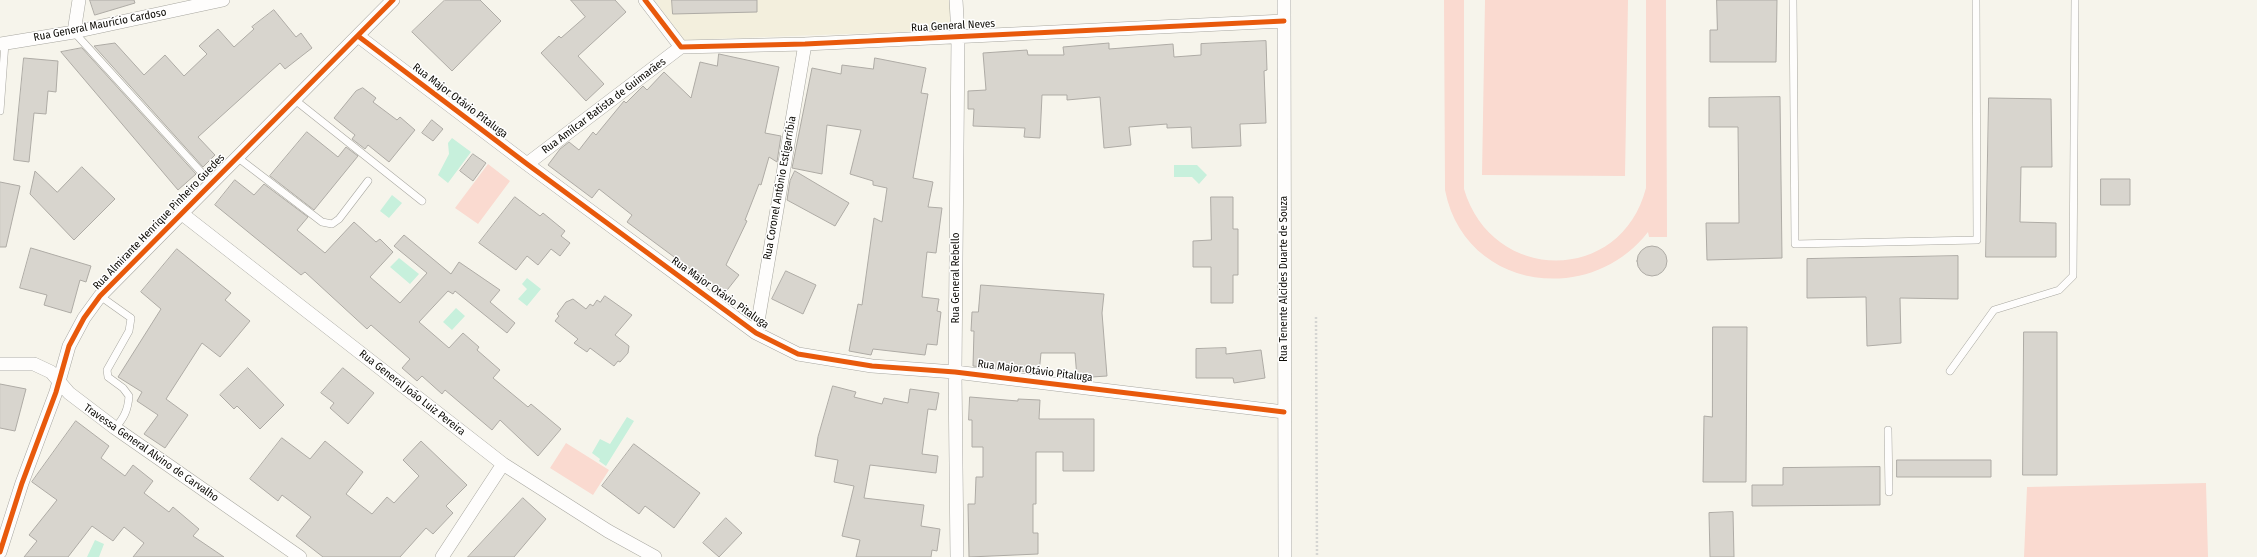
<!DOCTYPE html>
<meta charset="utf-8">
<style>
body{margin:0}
canvas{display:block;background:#f6f4eb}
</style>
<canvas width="2257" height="557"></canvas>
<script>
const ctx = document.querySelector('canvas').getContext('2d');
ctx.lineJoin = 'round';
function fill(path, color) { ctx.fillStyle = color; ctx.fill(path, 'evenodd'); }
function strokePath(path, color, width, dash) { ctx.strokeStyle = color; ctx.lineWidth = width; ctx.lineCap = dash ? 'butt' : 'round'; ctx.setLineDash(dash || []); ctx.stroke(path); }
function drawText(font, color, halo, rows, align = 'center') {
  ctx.font = font + ' "Fira Sans Condensed",sans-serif'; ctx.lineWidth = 3; ctx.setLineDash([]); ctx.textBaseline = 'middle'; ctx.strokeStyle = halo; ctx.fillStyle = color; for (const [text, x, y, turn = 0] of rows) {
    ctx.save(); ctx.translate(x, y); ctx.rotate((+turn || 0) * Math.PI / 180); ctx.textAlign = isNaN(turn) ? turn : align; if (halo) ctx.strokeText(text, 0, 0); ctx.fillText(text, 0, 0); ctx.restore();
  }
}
const built = new Path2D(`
 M 654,0 L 951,0 L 953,30 L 684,40 Z`);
const green = new Path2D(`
 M 1444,0 L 1464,0 L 1464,189 C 1492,284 1621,285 1646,188 L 1646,0 L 1666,0 L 1667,237 L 1649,237 L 1648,232 C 1589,308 1464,289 1445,190 Z
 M 1485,0 L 1628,0 L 1625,176 L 1482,175 Z
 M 488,164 L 510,181 L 478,224 L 455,208 Z
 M 566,443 L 609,470 L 593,495 L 550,468 Z
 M 2206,483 L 2208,557 L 2024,557 L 2027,487 Z`);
const water = new Path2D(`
 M 452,138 L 471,152 L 448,183 L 438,175 L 449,154 L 448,143 Z
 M 1174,165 L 1197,165 L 1207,175 L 1199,184 L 1192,177 L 1174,177 Z
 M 392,195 L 402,203 L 389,218 L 380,211 Z
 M 399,258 L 419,274 L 410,284 L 390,267 Z
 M 527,278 L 541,289 L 527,306 L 518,299 L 527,289 L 522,284 Z
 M 456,308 L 465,316 L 452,330 L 443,322 Z
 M 627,417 L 634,421 L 606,466 L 599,461 L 600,459 L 592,453 L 600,439 L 610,444 Z
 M 95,540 L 104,544 L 99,557 L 87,557 Z`);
const building = new Path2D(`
 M 90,0 L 134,0 L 135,3 L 95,15 Z
 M 445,0 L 480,0 L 501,21 L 452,71 L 412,32 Z
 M 571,0 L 615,0 L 626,12 L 578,56 L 604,84 L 586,101 L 541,53 L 559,36 L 561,38 L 585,17 Z
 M 672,0 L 757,0 L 757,12 L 673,14 Z
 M 1717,0 L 1777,0 L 1776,62 L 1710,62 L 1710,30 L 1717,30 Z
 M 274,10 L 296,37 L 301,33 L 312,48 L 285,69 L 280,63 L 198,137 L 215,155 L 203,167 L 94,46 L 115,43 L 144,75 L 165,55 L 184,76 L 207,54 L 199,46 L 218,29 L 234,47 L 254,29 L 252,27 Z
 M 1266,41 L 1267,70 L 1264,71 L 1266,123 L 1240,124 L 1241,146 L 1192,148 L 1191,127 L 1167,128 L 1167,124 L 1129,127 L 1131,145 L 1104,148 L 1100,97 L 1067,100 L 1067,95 L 1042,95 L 1040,138 L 1024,137 L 1025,128 L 973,126 L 974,109 L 968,109 L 968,91 L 986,90 L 983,53 L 1027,50 L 1028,55 L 1064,55 L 1063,47 L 1109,43 L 1109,49 L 1173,44 L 1174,57 L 1201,55 L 1201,44 Z
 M 82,48 L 196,174 L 178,190 L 61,52 Z
 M 719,54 L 779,67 L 765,133 L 781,136 L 777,162 L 769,157 L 761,185 L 759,184 L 745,220 L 747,221 L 726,265 L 739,275 L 724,294 L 627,222 L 632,215 L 599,189 L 592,198 L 548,165 L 560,149 L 569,142 L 579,150 L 593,132 L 596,135 L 624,101 L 626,103 L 643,86 L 647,90 L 664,72 L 691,98 L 700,62 L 717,66 Z
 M 24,58 L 58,61 L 56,92 L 48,91 L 46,114 L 34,113 L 29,162 L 14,160 Z
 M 875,58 L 926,68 L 921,93 L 928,94 L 913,178 L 933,182 L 928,207 L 942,208 L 936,253 L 927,252 L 922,297 L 939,299 L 937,311 L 941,312 L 937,345 L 927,344 L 925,355 L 873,349 L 871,355 L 849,351 L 858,304 L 862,305 L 874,218 L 882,222 L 887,188 L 873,185 L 873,181 L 850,174 L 861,130 L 827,125 L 822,174 L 792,168 L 812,68 L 841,74 L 842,65 L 873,69 Z
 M 363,88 L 376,98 L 373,102 L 397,120 L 400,117 L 415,130 L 389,162 L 368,145 L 365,149 L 352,139 L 355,135 L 334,118 L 356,91 Z
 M 1780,97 L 1782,258 L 1707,260 L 1706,223 L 1739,223 L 1738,127 L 1709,127 L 1709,98 Z
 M 1989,98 L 2051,99 L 2052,167 L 2021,167 L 2020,222 L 2056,223 L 2056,257 L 1986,257 Z
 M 432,120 L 443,129 L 433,141 L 422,133 Z
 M 307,132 L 338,157 L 346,147 L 358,156 L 314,210 L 270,176 Z
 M 473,154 L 486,163 L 473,181 L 460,171 Z
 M 82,167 L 115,199 L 74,240 L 30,194 L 35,171 L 57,192 Z
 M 795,171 L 849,203 L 835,226 L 787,200 L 790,181 Z
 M 2101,179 L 2130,179 L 2130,205 L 2101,205 Z
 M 235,180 L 254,195 L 264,184 L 308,217 L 297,230 L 325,253 L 354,222 L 376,242 L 380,239 L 393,252 L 370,277 L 400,303 L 427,273 L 394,246 L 404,235 L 451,274 L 459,262 L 500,290 L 490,302 L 515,323 L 507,333 L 455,291 L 453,294 L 448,291 L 419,322 L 449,348 L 463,333 L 479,347 L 477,350 L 500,370 L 493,378 L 528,407 L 531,404 L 561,429 L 538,456 L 500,420 L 492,430 L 445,390 L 442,394 L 422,376 L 417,381 L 402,368 L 410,359 L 371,325 L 367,329 L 305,272 L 301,275 L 215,205 Z
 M 0,182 L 20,186 L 6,247 L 0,247 Z
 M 515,197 L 540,216 L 543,213 L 565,231 L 561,236 L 570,243 L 560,256 L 551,249 L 538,265 L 527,256 L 516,270 L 479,243 Z
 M 1211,197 L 1233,197 L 1233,229 L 1238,229 L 1238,275 L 1233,275 L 1233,303 L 1211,303 L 1211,267 L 1193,267 L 1193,241 L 1211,240 Z
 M1637 261a15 15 0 1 1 30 0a15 15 0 1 1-30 0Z
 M 31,248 L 91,266 L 86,282 L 80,280 L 71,313 L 44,305 L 47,295 L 20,288 Z
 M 177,249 L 231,293 L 225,300 L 250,321 L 220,357 L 202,343 L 166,399 L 188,415 L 165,448 L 144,434 L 158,415 L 137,401 L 142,392 L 118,377 L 161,309 L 141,292 Z
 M 1958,256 L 1958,299 L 1900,298 L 1901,343 L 1867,346 L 1866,297 L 1807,298 L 1807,259 Z
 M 786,271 L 816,285 L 803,314 L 772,299 Z
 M 981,285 L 1104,294 L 1102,313 L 1107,376 L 1077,378 L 1075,353 L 1041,353 L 1039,373 L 973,366 L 974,331 L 971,331 L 972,312 L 978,312 Z
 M 605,296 L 632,315 L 615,335 L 629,346 L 628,353 L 620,362 L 618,361 L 614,366 L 590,348 L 587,352 L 574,343 L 578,339 L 555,321 L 559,316 L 557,314 L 566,302 L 573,299 L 586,309 L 590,304 L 593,306 L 597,300 L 600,302 Z
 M 1713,327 L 1747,327 L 1746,482 L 1703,482 L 1704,416 L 1712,417 Z
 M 2024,332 L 2057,332 L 2057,475 L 2023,475 Z
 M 1226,348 L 1226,354 L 1261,350 L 1265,378 L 1234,383 L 1233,378 L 1196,378 L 1196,349 Z
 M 248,368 L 284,405 L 260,429 L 237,406 L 234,409 L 220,395 Z
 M 343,368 L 374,393 L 348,424 L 330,408 L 334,403 L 321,393 Z
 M 0,384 L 26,389 L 15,431 L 0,428 Z
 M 833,386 L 856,392 L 854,397 L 882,404 L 884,398 L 908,403 L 910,389 L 939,393 L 936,410 L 928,409 L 922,454 L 938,456 L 936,473 L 870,465 L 864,498 L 924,505 L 921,526 L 940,529 L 937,551 L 932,550 L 931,557 L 856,557 L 860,540 L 842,536 L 854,486 L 834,482 L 838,460 L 815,456 L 818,437 Z
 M 970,397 L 1018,401 L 1018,399 L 1040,400 L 1039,419 L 1094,419 L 1094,471 L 1063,471 L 1063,452 L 1036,452 L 1036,504 L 1033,504 L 1033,533 L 1038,533 L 1038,554 L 969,557 L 968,504 L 975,504 L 976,477 L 983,477 L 983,447 L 972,447 L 972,420 L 969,420 Z
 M 76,421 L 109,446 L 101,458 L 125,476 L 133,465 L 153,481 L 144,493 L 169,512 L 173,507 L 199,529 L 193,536 L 224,557 L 133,557 L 144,543 L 124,527 L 113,541 L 92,526 L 68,557 L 24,557 L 37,541 L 29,535 L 57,500 L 32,482 Z
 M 282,438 L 310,459 L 325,441 L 363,472 L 346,494 L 372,514 L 387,497 L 394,503 L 419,476 L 403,460 L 421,441 L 467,485 L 446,506 L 453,513 L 433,534 L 426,528 L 400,557 L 323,557 L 296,536 L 311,517 L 282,495 L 278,501 L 250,479 Z
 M 634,444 L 700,493 L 674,528 L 645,506 L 639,514 L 602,486 Z
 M 1897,460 L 1991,460 L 1991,477 L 1897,477 Z
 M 1880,467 L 1880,505 L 1752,506 L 1752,485 L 1783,485 L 1783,468 Z
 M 523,498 L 546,519 L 514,557 L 468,557 Z
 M 1733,512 L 1734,557 L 1710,557 L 1709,513 Z
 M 726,518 L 742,533 L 719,557 L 703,543 Z`);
const path = new Path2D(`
 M 1316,317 L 1317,557`);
const lane = new Path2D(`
 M 1793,0 L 1795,244 L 1977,240 L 1976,0
 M 74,32 L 211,183
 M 295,100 L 422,201
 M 0,111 L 5,43
 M 237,157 L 322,222 L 332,224 L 339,219 L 368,181
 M 100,296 L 131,318 L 129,331 L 107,370 L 108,377 L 123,388 L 129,396 C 128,410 124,418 115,428
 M 1950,371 L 1994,310 L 2059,290 L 2073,276 L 2075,0
 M 1888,430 L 1889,492`);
const street = new Path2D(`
 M 645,0 L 681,47 L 805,44 L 1284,21
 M 956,0 L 958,35 L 955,372 L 957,557
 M 1284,0 L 1285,557
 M 74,32 L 79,0
 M 358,36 L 527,164 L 756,333 L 798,354 L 872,366 L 955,372 L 1284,412
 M 0,44 L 74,32 L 223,0
 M 527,164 L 681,47
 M 181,213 L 503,464 L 608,531 L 655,557
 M 756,333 L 805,44
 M 0,364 L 34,364 L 51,372 L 69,393 L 115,428 L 300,557
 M 0,552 L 22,483 L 56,392 L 69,346 L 84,318 L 100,296 L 393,0
 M 442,557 L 503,464`);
const cycleway = new Path2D(`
 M 645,0 L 681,47 L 805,44 L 1284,21
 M 358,36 L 527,164 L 756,333 L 798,354 L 872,366 L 955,372 L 1284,412
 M 0,552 L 22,483 L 56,392 L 69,346 L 84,318 L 100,296 L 393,0`);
const streetNames = [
 ["Rua General Maurício Cardoso",100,25,-11],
 ["Rua General Neves",953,26,-3],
 ["Rua Major Otávio Pitaluga",460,101,37],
 ["Rua Amílcar Batista de Guimarães",604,106,-37],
 ["Rua Coronel Antônio Estigarríbia",780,188,-80],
 ["Rua Almirante Henrique Pinheiro Guedes",159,222,-46],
 ["Rua General Rebello",956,278,-90],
 ["Rua Tenente Alcides Duarte de Souza",1284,279,-90],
 ["Rua Major Otávio Pitaluga",720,293,35],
 ["Rua Major Otávio Pitaluga",1035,371,7],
 ["Rua General João Luiz Pereira",412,393,38],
 ["Travessa General Alvino de Carvalho",151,453,35]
];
fill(built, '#f3efdd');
fill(green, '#fadad0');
fill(water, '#c7f0dc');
fill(building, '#d8d5ce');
strokePath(building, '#aeaba5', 1);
strokePath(lane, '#a8a7a0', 8);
strokePath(street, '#a8a7a0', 14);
strokePath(path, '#d5d5d2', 2.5, [2, 2]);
strokePath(lane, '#fefdfc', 7);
strokePath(street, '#fefdfc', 13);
strokePath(cycleway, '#e8590c', 5);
drawText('11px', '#0e0c07', '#fff', streetNames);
</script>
